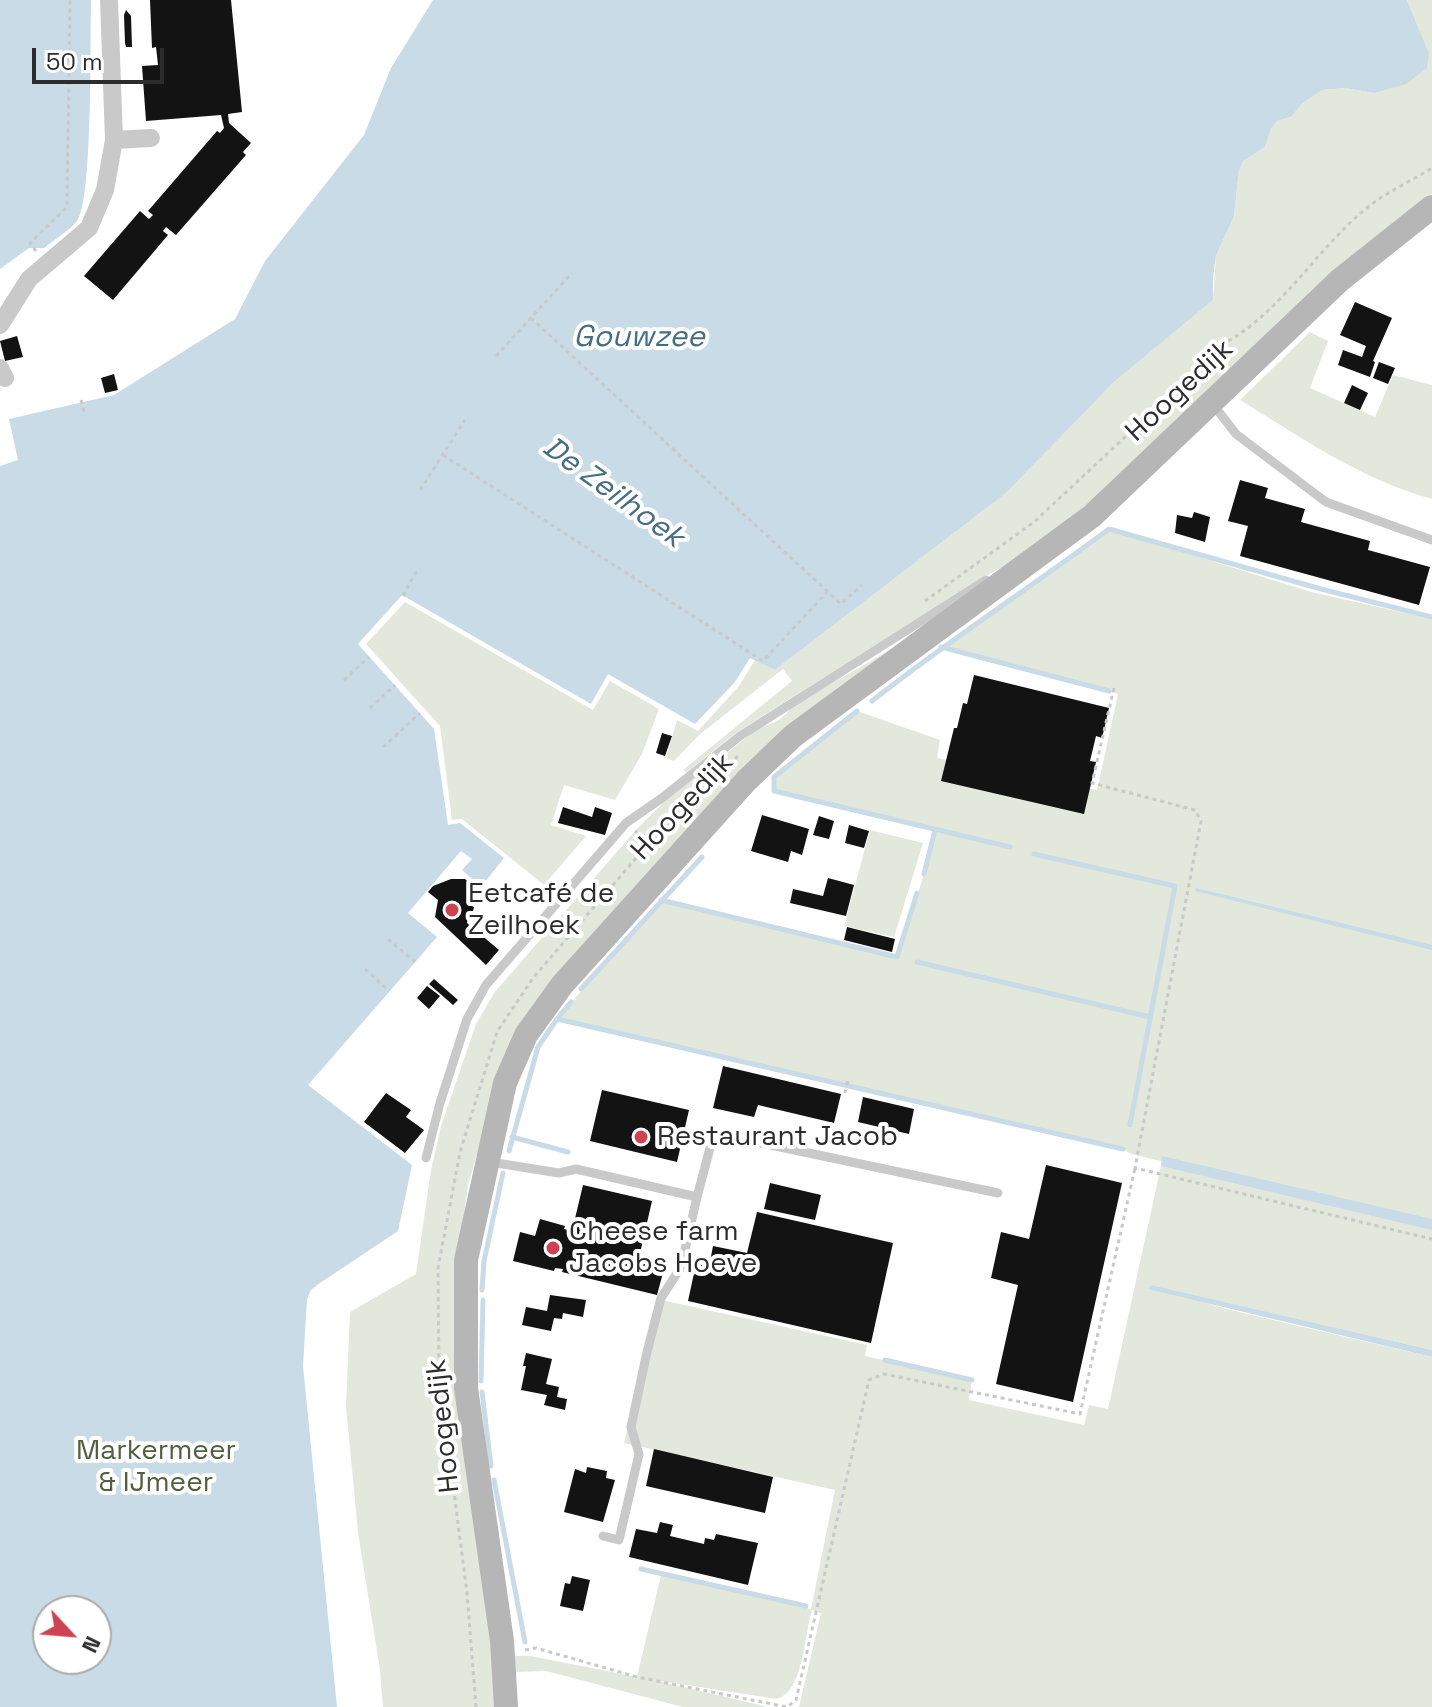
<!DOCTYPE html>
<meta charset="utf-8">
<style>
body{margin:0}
#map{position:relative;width:1432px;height:1707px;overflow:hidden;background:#fff;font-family:"Space Grotesk",sans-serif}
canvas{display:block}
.north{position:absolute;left:32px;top:1595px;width:80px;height:80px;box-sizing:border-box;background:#fff;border:2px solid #ababab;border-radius:50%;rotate:116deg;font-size:22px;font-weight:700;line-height:32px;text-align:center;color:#2c2c2c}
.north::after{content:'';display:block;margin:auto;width:28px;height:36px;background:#ce4351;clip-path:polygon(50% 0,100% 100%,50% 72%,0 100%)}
.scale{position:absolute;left:32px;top:48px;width:132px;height:36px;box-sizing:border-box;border:4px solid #2c2c2c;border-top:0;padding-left:10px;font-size:24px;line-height:28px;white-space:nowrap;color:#2c2c2c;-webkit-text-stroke:6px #fff;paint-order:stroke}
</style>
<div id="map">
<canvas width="1432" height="1707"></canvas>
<div class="north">N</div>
<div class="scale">50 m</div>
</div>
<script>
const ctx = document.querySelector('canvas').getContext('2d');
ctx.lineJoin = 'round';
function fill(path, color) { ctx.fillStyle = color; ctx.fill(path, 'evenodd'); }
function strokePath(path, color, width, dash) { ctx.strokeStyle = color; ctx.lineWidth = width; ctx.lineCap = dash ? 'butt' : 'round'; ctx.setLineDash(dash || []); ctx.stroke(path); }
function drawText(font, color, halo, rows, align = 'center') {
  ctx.font = font + ' "Space Grotesk",sans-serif'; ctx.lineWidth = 8; ctx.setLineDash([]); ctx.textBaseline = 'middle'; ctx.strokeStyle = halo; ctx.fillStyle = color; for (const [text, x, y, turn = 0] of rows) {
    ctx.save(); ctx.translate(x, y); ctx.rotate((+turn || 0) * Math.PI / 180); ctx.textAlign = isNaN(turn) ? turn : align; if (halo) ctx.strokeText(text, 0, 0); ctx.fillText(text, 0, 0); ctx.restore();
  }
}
const green = new Path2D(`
 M 1407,0 L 1432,0 L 1432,194 L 1403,217 L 1132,468 L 1028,555 L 983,577 L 737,732 L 687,772 L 683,770 L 792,681 L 783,669 L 700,734 L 674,761 L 666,758 L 677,720 L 698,731 L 739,686 L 755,660 L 775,670 L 1006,493 L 1114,382 L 1213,300 L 1216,256 L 1234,216 L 1239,171 L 1243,161 L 1265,147 L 1271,129 L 1277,121 L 1291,117 L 1302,104 L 1322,90 L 1345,88 L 1374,93 L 1429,53 Z
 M 1310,332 L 1328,341 L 1310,388 L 1375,417 L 1393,375 L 1432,385 L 1432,499 C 1362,480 1302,438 1240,400 Z
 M 1109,529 L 1311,592 L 1432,619 L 1432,1225 L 1131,1154 L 1123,1149 L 557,1019 L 661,900 L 897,957 L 924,874 L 935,830 L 774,791 L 774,777 L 857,711 L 940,740 L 937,758 L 1097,790 L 1118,694 L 940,647 Z
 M 405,602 L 593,710 L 610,681 L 659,709 L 642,754 L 615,800 L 564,785 L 551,825 L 586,836 L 544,885 L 462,819 L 452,820 L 440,726 L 366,644 Z
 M 899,645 L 883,665 L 642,886 L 495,1092 L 468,1185 L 457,1270 L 496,1707 L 383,1707 L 380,1670 L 358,1532 L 346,1406 L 350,1312 L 416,1274 L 431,1170 L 441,1126 L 476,1024 L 494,993 L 635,831 L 665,801 L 760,727 C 776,723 784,719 793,705 Z
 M 870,830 L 923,843 L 894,937 L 844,926 Z
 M 1161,1166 L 1432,1226 L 1432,1350 L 1150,1285 L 1226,1309 L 1432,1357 L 1432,1707 L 799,1707 L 821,1613 L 812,1610 C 804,1635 804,1691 777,1699 L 654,1680 L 768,1707 L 683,1707 L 546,1671 L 514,1672 L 513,1656 L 530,1656 L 637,1677 L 661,1575 L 811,1609 L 835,1490 L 624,1443 L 657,1299 L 867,1345 L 865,1356 L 972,1380 L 969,1400 L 1084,1425 L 1089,1405 L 1108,1409 Z`);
const water = new Path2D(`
 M 0,0 L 91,0 C 90,35 93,200 77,221 C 69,231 54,240 44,248 L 29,248 L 0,269 Z
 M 433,0 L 1407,0 L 1429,53 L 1427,68 L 1406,84 L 1374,93 L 1345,88 L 1322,90 L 1302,104 L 1291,117 L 1277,121 L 1271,129 L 1265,147 L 1243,161 L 1239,171 L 1234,216 L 1216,256 L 1213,278 L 1213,300 L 1114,382 L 1006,493 L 775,670 L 750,658 L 735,682 L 695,724 L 608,674 L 591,704 L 402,595 L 358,644 L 434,729 L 448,825 L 460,823 L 504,858 L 481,887 L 462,870 L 472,859 L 461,851 L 408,913 L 437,937 L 308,1085 L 412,1165 L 398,1231 L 320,1283 L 311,1290 L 307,1299 L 303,1366 L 337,1707 L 0,1707 L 0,466 L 18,460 L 9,419 L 114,395 L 235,319 L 265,261 L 364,135 L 391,68 ZM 48,1611 L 96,1611 L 96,1659 L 48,1659 Z
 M 1196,888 L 1432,945 L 1432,950 L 1195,891 Z
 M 1162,1156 L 1432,1219 L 1432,1230 L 1161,1166 Z
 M 1151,1285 L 1432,1350 L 1432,1357 L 1148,1289 Z`);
const stream = new Path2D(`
 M 941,647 L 1109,691
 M 872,701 C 949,640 1030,588 1109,529 L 1321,589 L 1432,617
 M 857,711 L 774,777 L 774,791 L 1010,847
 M 1034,854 L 1175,886 L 1130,1125
 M 924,874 L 935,830
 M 661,900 L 897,957 L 917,893
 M 917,962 L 1150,1017
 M 581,989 L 702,857
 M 557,1019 L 1123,1149
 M 512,1137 L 568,1152
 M 509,1151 L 538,1047 L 557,1019 L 571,1002
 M 482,1290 L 484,1261 L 503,1173
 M 885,1360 L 972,1380
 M 481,1381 L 483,1300
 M 482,1392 L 491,1466
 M 494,1480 L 525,1642
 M 641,1569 L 806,1606`);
const building = new Path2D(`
 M 150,0 L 231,0 L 242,112 L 228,114 L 229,123 L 251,143 L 243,152 L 246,155 L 176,235 L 166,227 L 163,231 L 168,235 L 113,300 L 84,276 L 140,211 L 149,219 L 153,215 L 148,211 L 217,131 L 220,133 L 224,128 L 221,115 L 146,121 L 142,66 L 158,65 L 156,47 L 152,48 Z
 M 126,10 L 131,16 L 132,47 L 126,47 L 125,43 L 124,15 Z
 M 1355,302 L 1392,318 L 1373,361 L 1375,362 L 1370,377 L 1338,365 L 1343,350 L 1362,357 L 1366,346 L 1340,335 Z
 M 17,336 L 23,357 L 5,361 L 0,341 Z
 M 1379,362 L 1395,368 L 1388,384 L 1373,378 Z
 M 114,374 L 118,390 L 105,393 L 101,378 Z
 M 1352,385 L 1368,393 L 1360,410 L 1344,403 Z
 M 1240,480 L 1268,488 L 1265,498 L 1305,509 L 1301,522 L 1370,541 L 1368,550 L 1430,567 L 1419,605 L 1240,556 L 1248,526 L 1228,521 Z
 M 1194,512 L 1210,517 L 1205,542 L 1175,533 L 1177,515 L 1192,518 Z
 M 974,675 L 1109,708 L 1102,738 L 1096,736 L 1090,761 L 1096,762 L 1084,814 L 941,781 L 954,728 L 957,728 L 963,703 L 967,704 Z
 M 662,733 L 672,736 L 665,756 L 656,753 Z
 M 563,807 L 592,817 L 595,807 L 612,813 L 605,835 L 558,823 Z
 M 762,815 L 809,829 L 802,855 L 791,851 L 788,862 L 751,851 Z
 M 819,816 L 834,821 L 829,839 L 813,835 Z
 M 849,825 L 869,831 L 864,848 L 845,843 Z
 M 828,878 L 854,885 L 846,916 L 790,903 L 793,889 L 823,896 Z
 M 451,879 L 465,879 L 479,892 L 468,904 L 474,907 L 472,916 L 468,915 L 467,923 L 499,950 L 486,965 L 435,917 L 438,900 L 428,892 L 433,886 Z
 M 847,927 L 895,939 L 892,952 L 844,940 Z
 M 434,979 L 458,1000 L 453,1005 L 429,984 Z
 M 427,986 L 440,996 L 429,1009 L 417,998 Z
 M 723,1066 L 841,1094 L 834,1123 L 758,1105 L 754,1117 L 713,1108 Z
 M 602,1090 L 689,1110 L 677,1162 L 590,1141 Z
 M 386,1093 L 411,1110 L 406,1117 L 424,1130 L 405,1153 L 364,1122 Z
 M 863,1097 L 914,1109 L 909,1134 L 858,1122 Z
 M 1046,1165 L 1122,1183 L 1073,1402 L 996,1384 L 1018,1285 L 991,1278 L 1001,1232 L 1029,1239 Z
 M 770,1183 L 821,1195 L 815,1220 L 764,1209 Z
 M 583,1185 L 652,1201 L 638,1262 L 664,1269 L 657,1295 L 562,1272 L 563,1269 L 555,1268 L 554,1271 L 513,1261 L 520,1232 L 535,1236 L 540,1219 L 565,1226 L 564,1229 L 572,1231 Z
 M 757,1212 L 893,1243 L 871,1343 L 688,1301 L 696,1264 L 709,1267 L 713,1246 L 747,1253 Z
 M 550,1295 L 586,1300 L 583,1317 L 563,1313 L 562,1319 L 554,1318 L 551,1331 L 522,1325 L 526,1307 L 547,1311 Z
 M 526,1353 L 552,1359 L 546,1384 L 559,1387 L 557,1397 L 567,1399 L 565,1410 L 544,1405 L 547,1395 L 521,1390 L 526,1366 L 523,1366 Z
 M 654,1449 L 773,1477 L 765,1513 L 646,1486 Z
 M 587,1467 L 607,1471 L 606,1478 L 615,1480 L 603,1522 L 564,1512 L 575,1469 L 586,1473 Z
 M 660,1522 L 673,1525 L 670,1536 L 704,1544 L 705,1538 L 714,1540 L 716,1534 L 758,1543 L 748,1585 L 629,1557 L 636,1529 L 657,1533 Z
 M 572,1576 L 590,1580 L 583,1611 L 560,1606 L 565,1583 L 570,1584 Z`);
const path = new Path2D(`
 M 36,251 L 30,243 L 67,207 L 70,0
 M 531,318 L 841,604 L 862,585
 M 496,356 L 572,273
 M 81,400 L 85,415
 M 443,455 L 763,661 L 827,592
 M 420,490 L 465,420
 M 403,596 L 418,568
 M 925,601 L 1034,522 L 1228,341 C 1284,309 1318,247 1368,207 C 1387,192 1411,181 1432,168
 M 344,680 L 369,657
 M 1114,688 L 1092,783 L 1195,810 L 1201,821 L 1135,1168 L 1432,1239
 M 370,708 L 395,685
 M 383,747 L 420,713
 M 635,831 L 656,850
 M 388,939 L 415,962
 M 365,969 L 389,991
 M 845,1093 L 848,1079
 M 525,1650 L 536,1648 L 637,1677 L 787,1707 L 796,1700 L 869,1380 L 884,1374 L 1080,1414 L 1135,1168
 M 476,1707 L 467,1593 L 439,1376 L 438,1268 L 460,1152 L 497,1032 L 533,978 L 649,843 L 738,756`);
const lane = new Path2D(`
 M 1212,403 L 1236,434 L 1326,502 L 1432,540
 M 426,1158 L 440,1103 L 467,1019 L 486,985 L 626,823 L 662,798 L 740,736 L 986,580
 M 490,1162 L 559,1173 L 576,1169 L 697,1197 L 714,1133 L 998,1193
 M 603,1536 L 619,1540 L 639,1454 L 631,1427 L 647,1352 L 661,1298 L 681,1267 L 697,1197`);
const street = new Path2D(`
 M 114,140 L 151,138
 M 0,325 L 29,279 L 89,228 L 105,190 L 114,140 L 109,0
 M 0,368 L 5,378`);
const secondary = new Path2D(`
 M 506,1707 L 502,1641 L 466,1388 L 466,1260 L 505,1083 L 526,1035 L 562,985 L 746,781 L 793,736 L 1092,516 L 1340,280 L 1432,207`);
const markers = [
 [452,910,8,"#ce4351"],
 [641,1137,8,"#ce4351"],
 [553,1248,8,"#ce4351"]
];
const streetNames = [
 ["Hoogedijk",1180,391,-43],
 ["Hoogedijk",683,807,-47],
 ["Hoogedijk",444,1426,-96]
];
const poiNames = [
 ["Eetcafé de",468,894],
 ["Zeilhoek",468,926],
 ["Restaurant Jacob",657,1137],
 ["Cheese farm",569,1232],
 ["Jacobs Hoeve",569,1264]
];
const parkNames = [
 ["Markermeer",156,1451],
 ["& IJmeer",156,1483]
];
const waterNames = [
 ["Gouwzee",639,338],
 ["De Zeilhoek",613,493,36]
];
fill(green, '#e2e8db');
fill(water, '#c9dbe6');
strokePath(stream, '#c9dbe6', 5);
fill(building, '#131313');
strokePath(path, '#c9c9c9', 3, [4, 4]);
strokePath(lane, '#c9c9c9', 9);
strokePath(street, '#c9c9c9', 18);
strokePath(secondary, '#b6b6b6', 24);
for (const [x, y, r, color] of markers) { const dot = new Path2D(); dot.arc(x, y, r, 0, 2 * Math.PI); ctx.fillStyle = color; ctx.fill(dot); strokePath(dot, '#fff', 3); }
drawText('28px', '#2c2c2c', '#fff', streetNames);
drawText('28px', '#2c2c2c', '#fff', poiNames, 'left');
drawText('28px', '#50613f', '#fff', parkNames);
drawText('italic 30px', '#456d83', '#fff', waterNames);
</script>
